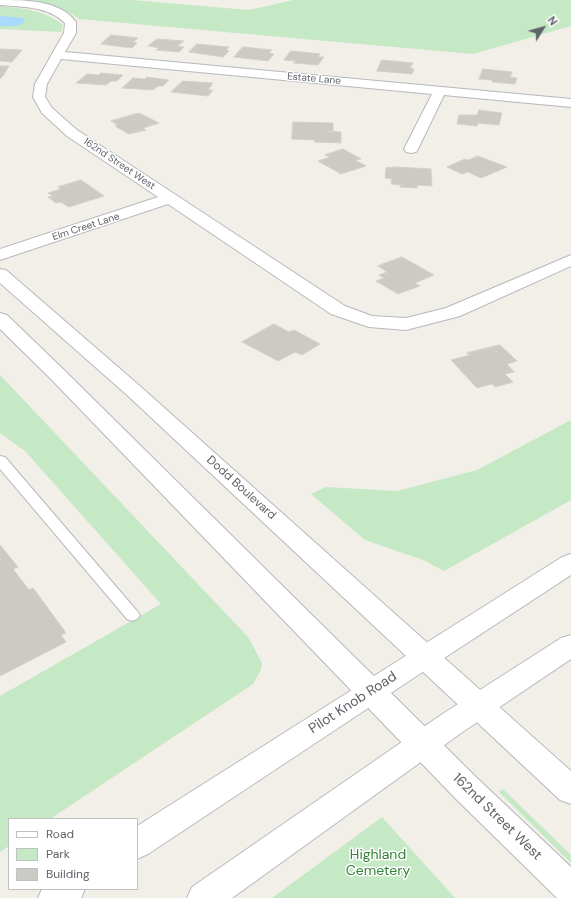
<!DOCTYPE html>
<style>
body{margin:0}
#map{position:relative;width:571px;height:898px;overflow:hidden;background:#f1efe8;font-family:"DM Sans",sans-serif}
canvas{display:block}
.legend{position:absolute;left:8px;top:818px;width:130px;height:72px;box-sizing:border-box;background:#fff;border:1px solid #bfc1c3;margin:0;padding:5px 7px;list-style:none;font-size:12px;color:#5f6368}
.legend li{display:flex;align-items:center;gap:8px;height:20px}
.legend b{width:20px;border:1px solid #bfc1c3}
.north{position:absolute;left:523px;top:8px;width:40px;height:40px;-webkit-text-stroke:3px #fff;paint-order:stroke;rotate:53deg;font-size:11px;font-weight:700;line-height:16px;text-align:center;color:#5f6368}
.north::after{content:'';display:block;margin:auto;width:14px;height:18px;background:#5f6368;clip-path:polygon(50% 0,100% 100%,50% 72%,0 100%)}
</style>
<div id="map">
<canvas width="571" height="898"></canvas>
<ul class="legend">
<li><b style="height:5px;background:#fff"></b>Road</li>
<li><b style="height:11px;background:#c5e8c5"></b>Park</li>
<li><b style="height:11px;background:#cccac5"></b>Building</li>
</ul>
<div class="north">N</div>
</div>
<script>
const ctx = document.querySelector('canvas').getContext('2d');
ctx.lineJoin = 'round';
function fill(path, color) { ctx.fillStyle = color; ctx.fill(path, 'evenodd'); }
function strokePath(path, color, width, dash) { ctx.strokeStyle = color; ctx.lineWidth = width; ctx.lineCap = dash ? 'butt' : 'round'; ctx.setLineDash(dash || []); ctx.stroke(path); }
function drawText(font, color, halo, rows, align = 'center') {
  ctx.font = font + ' "DM Sans",sans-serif'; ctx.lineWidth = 3; ctx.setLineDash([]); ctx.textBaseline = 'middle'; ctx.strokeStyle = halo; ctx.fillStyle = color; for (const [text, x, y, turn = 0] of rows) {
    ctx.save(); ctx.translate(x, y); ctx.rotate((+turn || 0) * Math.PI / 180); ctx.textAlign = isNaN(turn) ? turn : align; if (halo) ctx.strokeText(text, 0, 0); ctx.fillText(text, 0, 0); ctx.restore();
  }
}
const green = new Path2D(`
 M 0,0 L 132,0 L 249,10 L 293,0 L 571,0 L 571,26 L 473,54 L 79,19 C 58,2 26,3 0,0 Z
 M 0,6 C 25,9 42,9 63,25 L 61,32 L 0,29 Z
 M 0,375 L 248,637 L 262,663 L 261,670 L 253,684 L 50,819 L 9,819 L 9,846 L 0,852 L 0,696 L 161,604 L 25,451 L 0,433 Z
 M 571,420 L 571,500 L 444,571 L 423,560 L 365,540 L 311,494 L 326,487 L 397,491 L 477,470 Z
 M 503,789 L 571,855 L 571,863 L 499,792 Z
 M 382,817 L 455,898 L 272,898 Z`);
const water = new Path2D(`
 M 0,16 L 24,18 L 25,21 C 19,28 9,26 0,26 Z`);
const building = new Path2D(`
 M 111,35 L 138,38 L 133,42 L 137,43 L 132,48 L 101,44 Z
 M 157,39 L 184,41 L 177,46 L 184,47 L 179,52 L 156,50 L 159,48 L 148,46 Z
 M 197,44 L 229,47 L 226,50 L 229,51 L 223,57 L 189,52 Z
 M 243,47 L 272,50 L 269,53 L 274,54 L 268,61 L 234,57 Z
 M 0,49 L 22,50 L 12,62 L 0,61 Z
 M 291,51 L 312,53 L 320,54 L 318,57 L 324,57 L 318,65 L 293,63 L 296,61 L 284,60 Z
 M 382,60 L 413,63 L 410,68 L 414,69 L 412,74 L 377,71 Z
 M 0,66 L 9,66 L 3,76 L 0,79 Z
 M 483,69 L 512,72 L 510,77 L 517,78 L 515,84 L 492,82 L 492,80 L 479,79 Z
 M 101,73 L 123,75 L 117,81 L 111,81 L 106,85 L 76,83 L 87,74 L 98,75 Z
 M 147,77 L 169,80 L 163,86 L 158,86 L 153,90 L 122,88 L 133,78 L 145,79 Z
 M 183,81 L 213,83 L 208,90 L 213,90 L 208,96 L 171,92 Z
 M 479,110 L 502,113 L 499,125 L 478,123 L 477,126 L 457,124 L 459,115 L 477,115 Z
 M 139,113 L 159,123 L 143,128 L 146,130 L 129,134 L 115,126 L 118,125 L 111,121 Z
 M 293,122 L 333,123 L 333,131 L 325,131 L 341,132 L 341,143 L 314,142 L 315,140 L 292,139 Z
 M 343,149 L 361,159 L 355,160 L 366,166 L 341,174 L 318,161 L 330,157 L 325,155 Z
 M 478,156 L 507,167 L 481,178 L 468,172 L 462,174 L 447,167 L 465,159 L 468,160 Z
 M 397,167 L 431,169 L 432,186 L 417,185 L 417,188 L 400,187 L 401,185 L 391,184 L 392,179 L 385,178 L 386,168 Z
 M 81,180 L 104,196 L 69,207 L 61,202 L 56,203 L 48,197 L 53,196 L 48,193 L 61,189 L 58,187 Z
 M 402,257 L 434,275 L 415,283 L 420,286 L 398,294 L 376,281 L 384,278 L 379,275 L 387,272 L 378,266 Z
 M 274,324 L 289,332 L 294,330 L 320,344 L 302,355 L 295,352 L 278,361 L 242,342 Z
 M 500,345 L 517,361 L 507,364 L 514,372 L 505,374 L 513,382 L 495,387 L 492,384 L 477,388 L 451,360 L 470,355 L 467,353 Z
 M 0,545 L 18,567 L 13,569 L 29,590 L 33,588 L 61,626 L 66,633 L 61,635 L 66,642 L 0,676 Z`);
const service = new Path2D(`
 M 0,456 L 5,457 L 137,611 L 140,615 L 137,619 L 132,621 L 127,619 L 0,469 Z`);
const minor = new Path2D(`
 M 0,0 C 25,0 60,0 76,22 L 76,33 L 65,52 L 571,99 L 571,107 L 444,95 L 418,149 L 416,152 L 411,153 L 406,152 L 404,149 L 432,94 L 61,59 L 47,84 L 45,97 L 52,108 L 77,130 L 345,306 L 372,316 L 406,318 L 446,308 L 571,255 L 571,266 L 460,316 L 406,330 L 369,327 L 331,314 L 168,204 L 0,260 L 0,249 L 158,197 L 67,136 L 42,113 L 33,97 L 35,84 L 64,33 L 65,23 C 48,6 23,7 0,5 Z`);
const tertiary = new Path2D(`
 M 0,269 L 6,270 L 141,387 L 571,771 L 571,804 L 560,800 L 127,395 L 0,283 Z
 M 0,313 L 7,315 L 64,370 L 477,778 L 571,867 L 571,898 L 557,898 L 455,798 L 50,378 L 0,329 Z`);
const secondary = new Path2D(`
 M 571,554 L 571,575 L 409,681 L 148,854 L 137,859 L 137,826 L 562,557 Z
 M 571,635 L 571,659 L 461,733 L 232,898 L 187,898 L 192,887 L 441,715 L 561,638 Z
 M 42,889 L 85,889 L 81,898 L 38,898 Z`);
const farStreetnames = [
 ["Estate Lane",314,79,5],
 ["162nd Street West",119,164,34],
 ["Elm Creet Lane",86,227,-18]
];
const streetNames = [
 ["Dodd Boulevard",241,488,42]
];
const nearStreetnames = [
 ["Pilot Knob Road",353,703,-33],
 ["162nd Street West",497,817,44]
];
const nearParknames = [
 ["Highland",378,855],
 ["Cemetery",378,871]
];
fill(green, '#c5e8c5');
fill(water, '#aadaff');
fill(building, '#cccac5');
strokePath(building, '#d6d1c6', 1);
strokePath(service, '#b5b8bc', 2);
strokePath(minor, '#b5b8bc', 2);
strokePath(tertiary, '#b5b8bc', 2);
strokePath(secondary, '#b6babf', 2);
fill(service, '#fff');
fill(minor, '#fff');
fill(tertiary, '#fff');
fill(secondary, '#fff');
drawText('10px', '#5f6368', '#fff', farStreetnames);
drawText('12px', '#5f6368', '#fff', streetNames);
drawText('14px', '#5f6368', '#fff', nearStreetnames);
drawText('14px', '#348238', '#fff', nearParknames);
</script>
